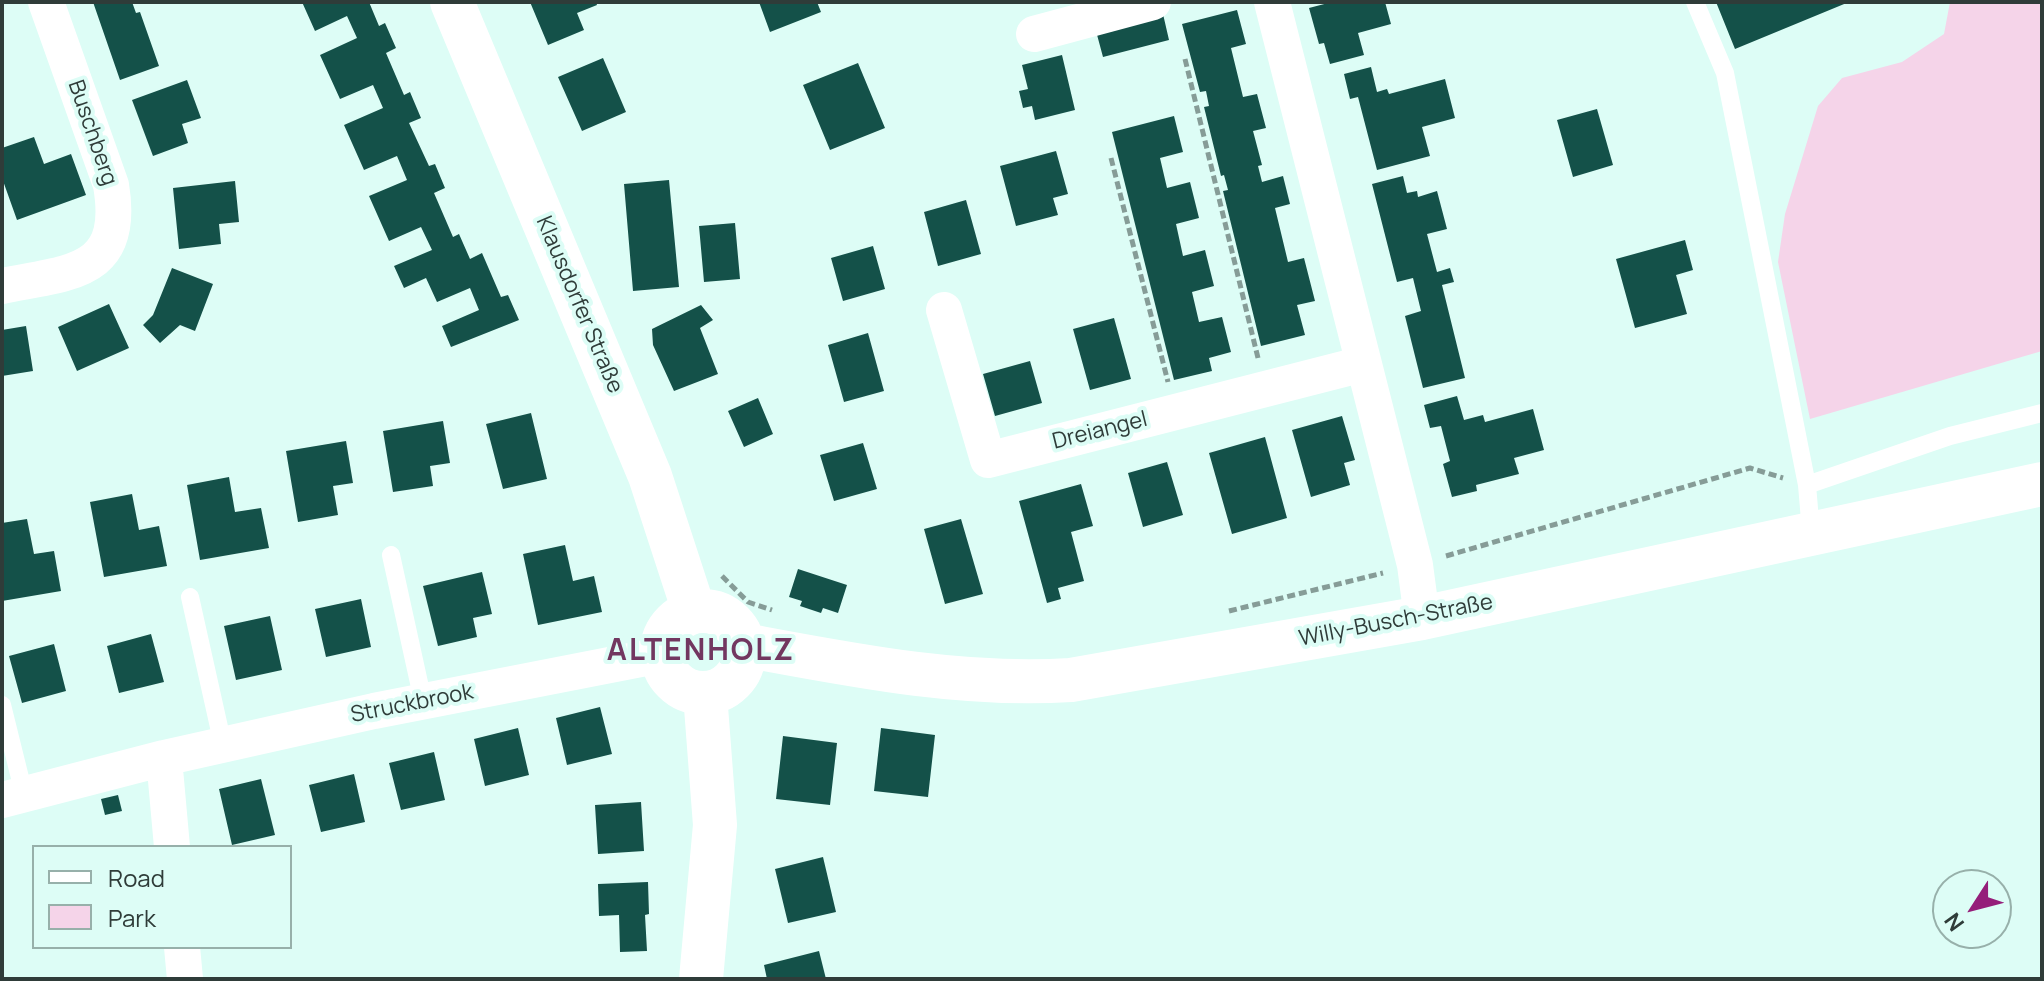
<!DOCTYPE html>
<meta charset="utf-8">
<style>
body{margin:0}
#map{position:relative;width:2044px;height:981px;overflow:hidden;background:#ddfdf6;font-family:Manrope,sans-serif}
canvas{display:block}
.frame{position:absolute;inset:0;border:4px solid #2f3c39;pointer-events:none}
.legend{position:absolute;left:32px;top:845px;width:260px;height:104px;box-sizing:border-box;background:#ddfdf6;border:2px solid #97b0aa;margin:0;padding:10px 14px;list-style:none;font-size:24px;color:#2f3c39}
.legend li{display:flex;align-items:center;gap:16px;height:40px}
.legend b{width:40px;border:2px solid #97b0aa}
.north{position:absolute;left:1932px;top:869px;width:80px;height:80px;box-sizing:border-box;background:#ddfdf6;border:2px solid #97b0aa;border-radius:50%;rotate:234deg;font-size:22px;font-weight:700;line-height:32px;text-align:center;color:#2f3c39}
.north::after{content:'';display:block;margin:auto;width:28px;height:36px;background:#951e7a;clip-path:polygon(50% 0,100% 100%,50% 72%,0 100%)}
</style>
<div id="map">
<canvas width="2044" height="981"></canvas>
<div class="frame"></div>
<ul class="legend">
<li><b style="height:10px;background:#fff"></b>Road</li>
<li><b style="height:22px;background:#f5d4e9"></b>Park</li>
</ul>
<div class="north">N</div>
</div>
<script>
const ctx = document.querySelector('canvas').getContext('2d');
ctx.lineJoin = 'round';
function fill(path, color) { ctx.fillStyle = color; ctx.fill(path, 'evenodd'); }
function strokePath(path, color, width, dash) { ctx.strokeStyle = color; ctx.lineWidth = width; ctx.lineCap = dash ? 'butt' : 'round'; ctx.setLineDash(dash || []); ctx.stroke(path); }
function drawText(font, color, halo, rows, align = 'center') {
  ctx.font = font + ' Manrope,sans-serif'; ctx.lineWidth = 8; ctx.setLineDash([]); ctx.textBaseline = 'middle'; ctx.strokeStyle = halo; ctx.fillStyle = color; for (const [text, x, y, turn = 0] of rows) {
    ctx.save(); ctx.translate(x, y); ctx.rotate((+turn || 0) * Math.PI / 180); ctx.textAlign = isNaN(turn) ? turn : align; if (halo) ctx.strokeText(text, 0, 0); ctx.fillText(text, 0, 0); ctx.restore();
  }
}
const green = new Path2D(`
 M 1950,2 L 2042,2 L 2042,351 L 1810,419 L 1778,262 L 1785,214 L 1818,106 L 1842,78 L 1902,62 L 1944,34 Z`);
const building = new Path2D(`
 M 93,2 L 132,2 L 136,13 L 140,12 L 159,66 L 120,80 Z
 M 302,2 L 369,2 L 379,26 L 385,23 L 396,48 L 386,53 L 404,95 L 410,92 L 421,118 L 409,123 L 429,166 L 435,164 L 445,188 L 434,193 L 453,237 L 459,234 L 470,259 L 482,253 L 501,297 L 508,295 L 519,320 L 451,347 L 442,326 L 479,310 L 470,288 L 437,302 L 426,278 L 404,288 L 394,266 L 432,250 L 421,227 L 389,241 L 369,196 L 407,180 L 397,156 L 364,170 L 344,125 L 383,108 L 373,85 L 340,99 L 320,55 L 357,38 L 347,16 L 315,31 Z
 M 530,2 L 596,2 L 597,5 L 577,13 L 584,30 L 548,45 Z
 M 759,2 L 817,2 L 821,12 L 770,32 Z
 M 1332,2 L 1385,2 L 1391,24 L 1358,33 L 1364,55 L 1330,64 L 1324,43 L 1319,44 L 1309,8 Z
 M 1716,2 L 1849,2 L 1735,49 Z
 M 1237,10 L 1246,44 L 1231,48 L 1243,97 L 1257,94 L 1266,128 L 1253,131 L 1262,165 L 1258,166 L 1262,182 L 1283,176 L 1290,204 L 1275,208 L 1288,262 L 1304,258 L 1315,301 L 1297,305 L 1305,335 L 1261,346 L 1223,191 L 1228,190 L 1224,175 L 1221,176 L 1204,107 L 1209,106 L 1206,91 L 1200,92 L 1182,24 Z
 M 1163,14 L 1169,40 L 1103,57 L 1096,31 Z
 M 1062,55 L 1075,110 L 1035,120 L 1032,106 L 1023,108 L 1019,91 L 1028,89 L 1022,65 Z
 M 603,58 L 626,112 L 582,131 L 558,77 Z
 M 858,63 L 885,128 L 830,150 L 803,85 Z
 M 1371,67 L 1377,92 L 1387,89 L 1389,94 L 1445,79 L 1455,118 L 1422,127 L 1430,156 L 1377,170 L 1358,97 L 1350,99 L 1344,74 Z
 M 187,80 L 201,118 L 182,124 L 188,143 L 153,156 L 132,100 Z
 M 1597,109 L 1613,165 L 1573,177 L 1557,120 Z
 M 1174,116 L 1183,152 L 1160,158 L 1167,188 L 1190,182 L 1199,218 L 1176,224 L 1183,256 L 1205,250 L 1214,286 L 1192,292 L 1199,322 L 1222,317 L 1231,352 L 1209,358 L 1212,371 L 1174,380 L 1112,132 Z
 M 34,137 L 44,164 L 71,154 L 86,195 L 17,220 L 2,178 L 2,148 Z
 M 1056,151 L 1068,194 L 1053,198 L 1058,215 L 1016,226 L 1000,166 Z
 M 1403,176 L 1407,193 L 1417,191 L 1418,197 L 1437,191 L 1447,229 L 1427,234 L 1437,272 L 1450,268 L 1454,282 L 1442,285 L 1465,378 L 1423,388 L 1405,316 L 1421,311 L 1413,278 L 1397,282 L 1372,184 Z
 M 669,180 L 679,287 L 633,291 L 624,184 Z
 M 235,181 L 239,222 L 219,224 L 221,244 L 179,249 L 173,188 Z
 M 966,200 L 981,254 L 938,266 L 924,212 Z
 M 735,223 L 740,279 L 704,282 L 699,226 Z
 M 1685,240 L 1693,270 L 1676,275 L 1687,314 L 1635,328 L 1616,259 Z
 M 873,246 L 885,289 L 843,301 L 831,258 Z
 M 172,268 L 213,284 L 195,331 L 180,325 L 160,343 L 143,325 L 153,315 Z
 M 109,304 L 129,348 L 77,371 L 58,327 Z
 M 701,305 L 713,320 L 700,328 L 718,374 L 674,391 L 653,345 L 652,329 Z
 M 1114,318 L 1131,379 L 1090,390 L 1073,329 Z
 M 26,326 L 33,371 L 2,376 L 2,330 Z
 M 868,333 L 884,391 L 844,402 L 828,345 Z
 M 1030,361 L 1042,403 L 995,416 L 983,374 Z
 M 1457,396 L 1464,420 L 1483,415 L 1485,422 L 1533,409 L 1544,450 L 1514,458 L 1519,474 L 1476,485 L 1477,491 L 1452,497 L 1443,464 L 1450,461 L 1441,426 L 1430,428 L 1424,405 Z
 M 758,398 L 773,434 L 744,447 L 728,411 Z
 M 531,413 L 547,479 L 503,489 L 486,424 Z
 M 1342,416 L 1355,460 L 1344,463 L 1350,485 L 1311,497 L 1292,430 Z
 M 443,421 L 450,463 L 430,466 L 433,486 L 393,492 L 383,431 Z
 M 1265,437 L 1287,518 L 1232,534 L 1209,453 Z
 M 346,441 L 353,483 L 333,486 L 338,515 L 298,522 L 286,451 Z
 M 863,443 L 877,489 L 834,501 L 820,455 Z
 M 1167,462 L 1183,515 L 1143,527 L 1128,473 Z
 M 229,477 L 235,512 L 261,508 L 269,548 L 200,560 L 187,485 Z
 M 1081,484 L 1093,526 L 1071,532 L 1084,581 L 1058,588 L 1061,599 L 1047,603 L 1019,501 Z
 M 132,494 L 139,530 L 159,526 L 167,566 L 104,577 L 90,502 Z
 M 27,519 L 34,554 L 54,551 L 61,591 L 2,601 L 2,523 Z
 M 961,519 L 983,594 L 945,604 L 924,529 Z
 M 565,545 L 573,581 L 594,576 L 602,612 L 538,625 L 523,554 Z
 M 798,569 L 847,585 L 838,613 L 823,608 L 821,613 L 800,606 L 802,601 L 789,597 Z
 M 482,572 L 492,614 L 473,618 L 477,637 L 438,646 L 423,586 Z
 M 361,599 L 371,647 L 326,657 L 315,609 Z
 M 270,616 L 282,670 L 236,680 L 224,626 Z
 M 151,634 L 164,682 L 119,693 L 107,646 Z
 M 54,644 L 66,691 L 22,703 L 9,656 Z
 M 600,707 L 612,754 L 567,765 L 556,718 Z
 M 518,728 L 529,775 L 485,786 L 474,739 Z
 M 881,728 L 935,735 L 928,797 L 874,791 Z
 M 783,736 L 837,743 L 830,805 L 776,799 Z
 M 434,752 L 445,800 L 401,810 L 389,763 Z
 M 354,774 L 365,822 L 321,832 L 309,785 Z
 M 261,779 L 275,835 L 232,845 L 219,789 Z
 M 118,795 L 122,811 L 105,815 L 101,799 Z
 M 641,802 L 644,851 L 598,854 L 595,805 Z
 M 823,857 L 836,912 L 788,923 L 775,869 Z
 M 648,882 L 649,914 L 645,915 L 647,951 L 620,952 L 619,915 L 599,916 L 598,884 Z
 M 819,951 L 826,979 L 767,979 L 764,965 Z`);
const path = new Path2D(`
 M 1185,59 L 1258,358
 M 1111,158 L 1168,382
 M 1446,556 L 1750,468 L 1783,478
 M 722,576 L 748,602 L 772,610
 M 1229,611 L 1383,573`);
const lane = new Path2D(`
 M 1695,2 L 1725,73 L 1807,485
 M 1811,532 L 1807,485 L 1950,436 L 2042,413
 M 391,555 L 423,701
 M 190,597 L 223,745
 M 2,705 L 24,794`);
const street = new Path2D(`
 M 1272,2 L 1415,565 L 1422,618
 M 1034,34 L 1153,2
 M 2,286 C 71,272 126,274 111,185 L 46,2
 M 944,310 L 988,460 L 1363,364
 M 164,758 L 172,847
 M 2,800 L 164,758 L 374,711 L 661,655
 M 182,947 L 185,979`);
const secondary = new Path2D(`
 M 452,2 L 650,476 L 694,611
 M662 652a41 41 0 1 1 82 0a41 41 0 1 1-82 0Z
 M 744,645 C 852,665 961,687 1071,680 L 1422,618 L 2042,484
 M 701,979 L 715,825 L 705,694`);
const streetNames = [
 ["Buschberg",92,133,71],
 ["Klausdorfer Straße",579,305,67],
 ["Dreiangel",1100,431,-14],
 ["Willy-Busch-Straße",1396,621,-11],
 ["Struckbrook",412,704,-11]
];
const districtNames = [
 ["ALTENHOLZ",701,652]
];
fill(green, '#f5d4e9');
fill(building, '#145149');
strokePath(path, '#869c97', 5, [8, 4]);
strokePath(lane, '#fff', 18);
strokePath(street, '#fff', 36);
strokePath(secondary, '#fff', 44);
drawText('22px', '#2f3c39', '#ddfdf6', streetNames);
ctx.letterSpacing = '2px';
drawText('bold 30px', '#723760', '#ddfdf6', districtNames);
ctx.letterSpacing = '0px';
</script>
